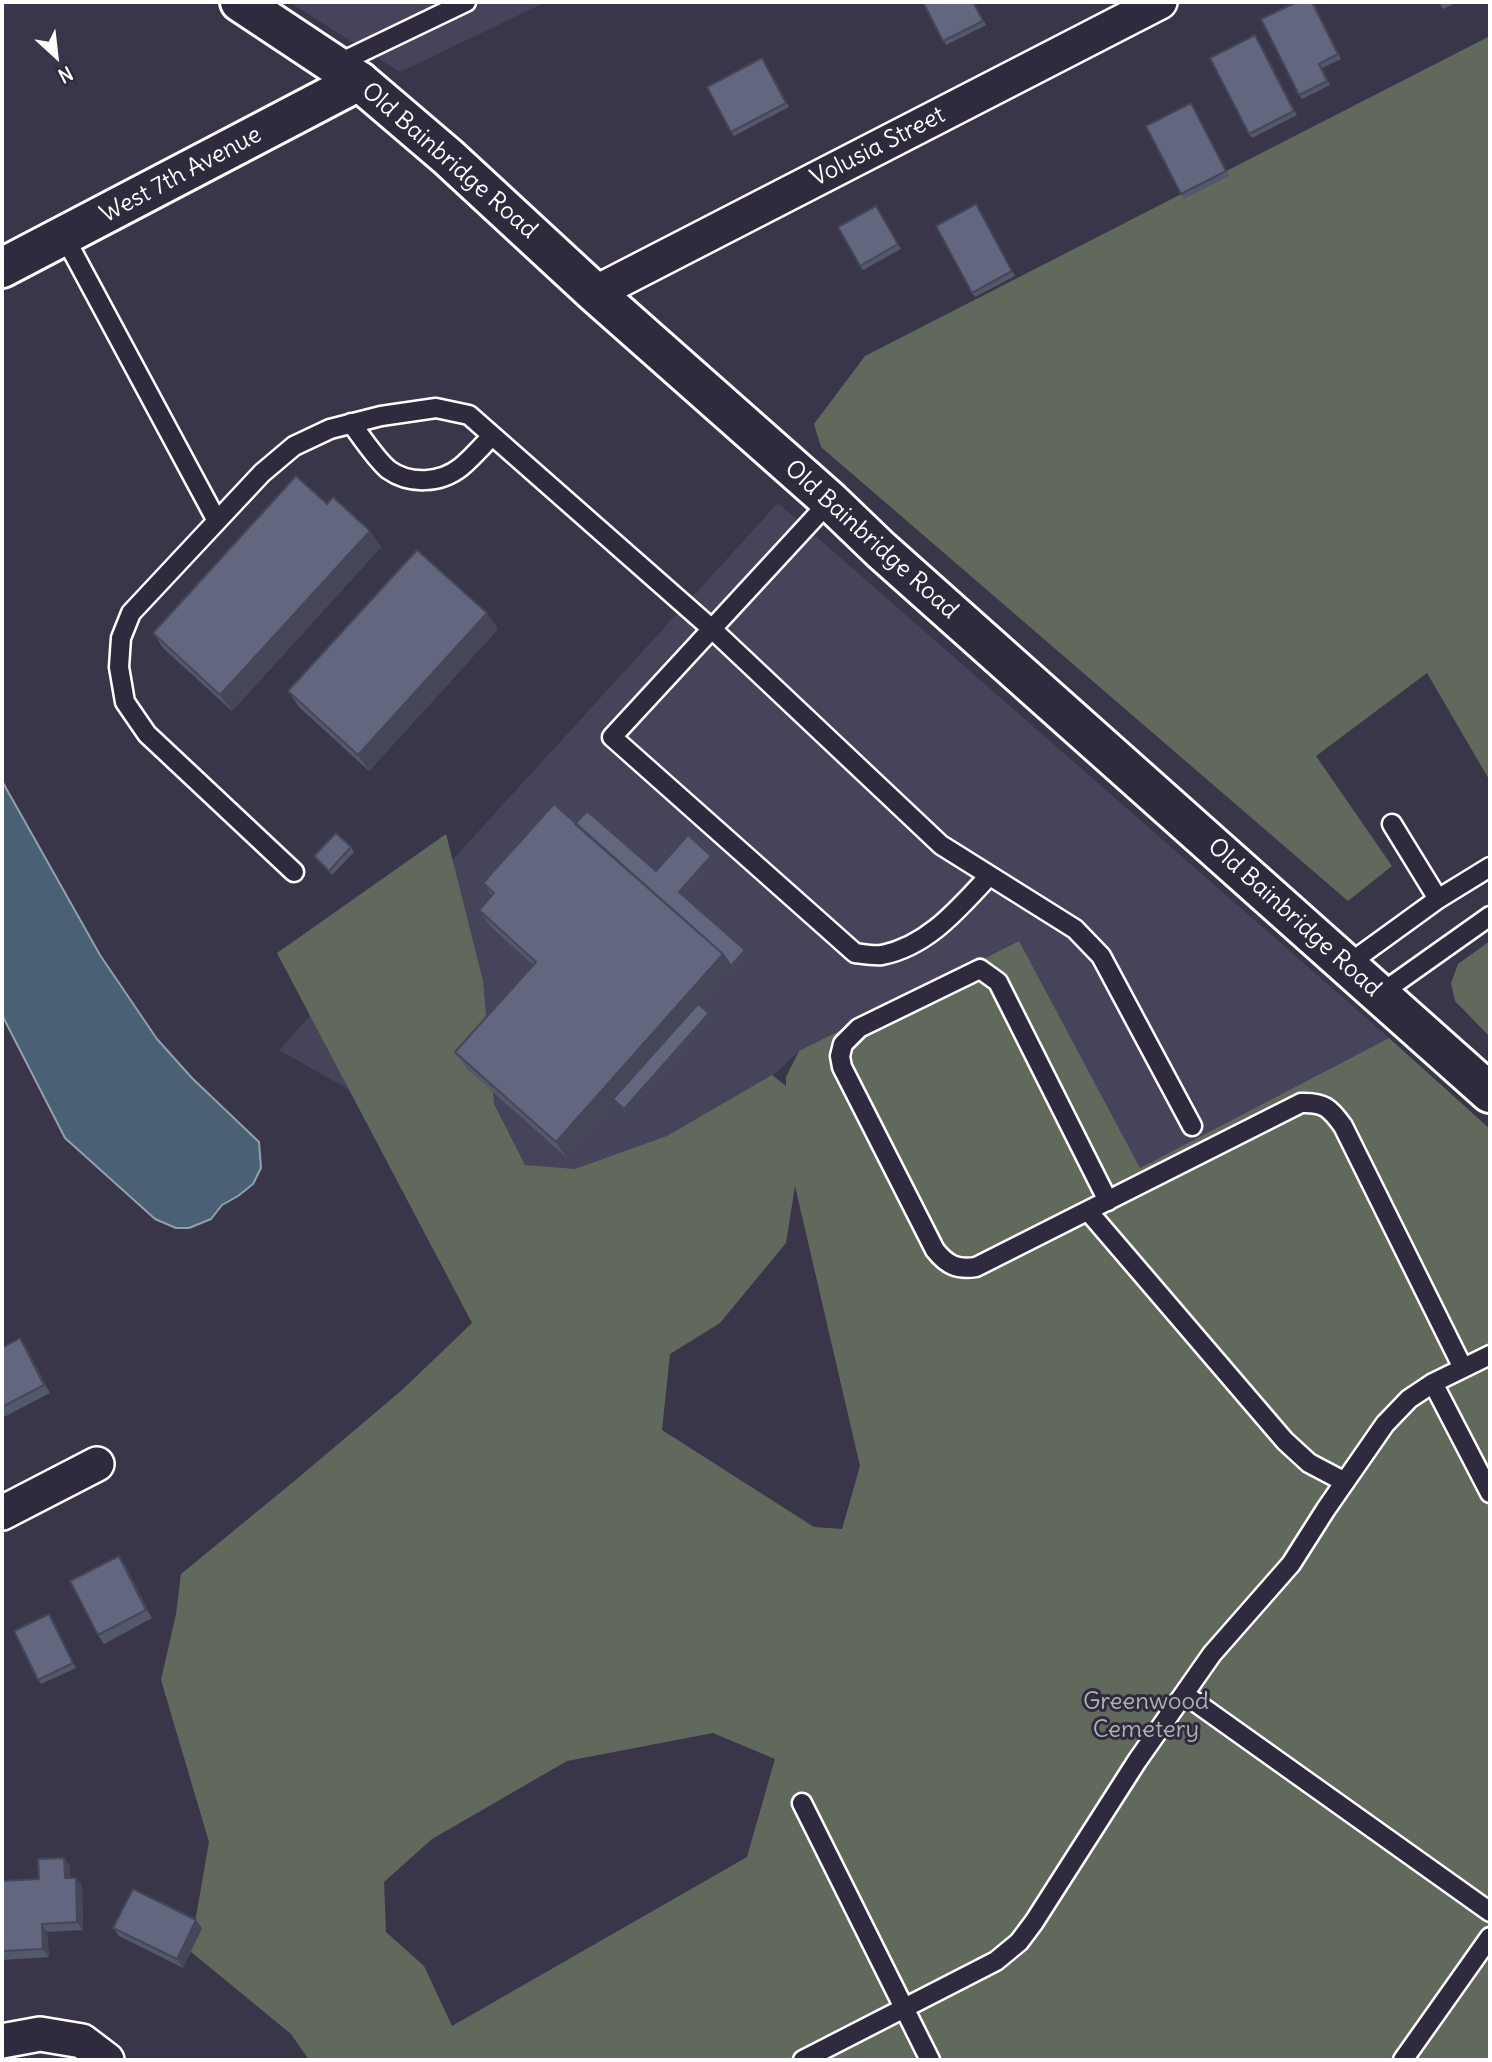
<!DOCTYPE html>
<style>
body{margin:0}
#map{position:relative;width:1492px;height:2062px;overflow:hidden;background:#39364a;font-family:Delius,sans-serif}
canvas{display:block}
.frame{position:absolute;inset:0;border:4px solid #fff;pointer-events:none}
.north{position:absolute;left:21px;top:21px;width:70px;height:70px;-webkit-text-stroke:5px #2f2a3d;paint-order:stroke;rotate:153deg;font-size:19px;font-weight:700;line-height:28px;text-align:center;color:#fff}
.north::after{content:'';display:block;margin:auto;width:24px;height:32px;background:#fff;clip-path:polygon(50% 0,100% 100%,50% 72%,0 100%)}
</style>
<div id="map">
<canvas width="1492" height="2062"></canvas>
<div class="frame"></div>
<div class="north">N</div>
</div>
<script>
const ctx = document.querySelector('canvas').getContext('2d');
ctx.lineJoin = 'round';
function fill(path, color) { ctx.fillStyle = color; ctx.fill(path, 'evenodd'); }
function strokePath(path, color, width, dash) { ctx.strokeStyle = color; ctx.lineWidth = width; ctx.lineCap = dash ? 'butt' : 'round'; ctx.setLineDash(dash || []); ctx.stroke(path); }
function drawText(font, color, halo, rows, align = 'center') {
  ctx.font = font + ' Delius,sans-serif'; ctx.lineWidth = 6; ctx.setLineDash([]); ctx.textBaseline = 'middle'; ctx.strokeStyle = halo; ctx.fillStyle = color; for (const [text, x, y, turn = 0] of rows) {
    ctx.save(); ctx.translate(x, y); ctx.rotate((+turn || 0) * Math.PI / 180); ctx.textAlign = isNaN(turn) ? turn : align; if (halo) ctx.strokeText(text, 0, 0); ctx.fillText(text, 0, 0); ctx.restore();
  }
}
const built = new Path2D(`
 M 289,2 L 546,2 L 400,72 Z
 M 778,503 L 1389,1038 L 1140,1168 L 1018,941 L 799,1051 L 604,1234 L 279,1050 Z`);
const green = new Path2D(`
 M 1490,36 L 1490,569 L 1488,570 L 1490,575 L 1490,781 L 1427,673 L 1316,756 L 1392,866 L 1348,901 L 821,447 L 814,424 L 865,356 Z
 M 446,834 L 483,981 L 494,1104 L 525,1165 L 575,1169 L 667,1136 L 772,1075 L 786,1086 L 786,1077 L 799,1051 L 1019,941 L 1140,1168 L 1389,1038 L 1490,1129 L 1490,2060 L 309,2060 L 291,2034 L 190,1951 L 209,1842 L 161,1680 L 176,1614 L 181,1574 L 298,1478 L 402,1390 L 472,1323 L 277,953 ZM 795,1186 L 860,1466 L 842,1529 L 814,1527 L 662,1430 L 670,1354 L 720,1323 L 786,1243 ZM 713,1733 L 775,1759 L 747,1857 L 452,2026 L 424,1966 L 386,1932 L 384,1882 L 432,1839 L 567,1761 Z
 M 1490,941 L 1490,1037 L 1455,1001 L 1451,983 L 1458,964 Z`);
const water = new Path2D(`
 M 2,781 L 100,955 L 157,1039 L 192,1078 L 259,1142 L 261,1168 L 253,1184 L 238,1196 L 222,1205 L 211,1219 L 189,1228 L 176,1228 L 155,1219 L 65,1138 L 2,1015 Z`);
const service = new Path2D(`
 M 335,65 L 466,2
 M 64,236 L 217,521
 M 351,423 C 361,436 377,461 389,470 C 410,485 441,483 461,467 C 472,458 482,446 492,436
 M 830,501 L 612,737 L 855,953 C 863,954 874,956 882,955 C 928,946 959,908 989,876
 M 1392,824 L 1438,899
 M 294,872 L 147,734 L 125,702 L 119,667 L 121,638 L 131,613 L 262,473 L 294,446 L 330,429 L 381,416 L 436,408 L 469,415 L 712,629 L 941,845 L 1075,929 L 1101,956 L 1192,1126
 M 1347,965 L 1438,899 L 1490,867
 M 1380,994 L 1490,916
 M 1108,1201 L 998,982 L 980,969 L 859,1028 L 843,1044 L 840,1056 L 842,1067 L 935,1250 C 947,1265 957,1270 976,1267 L 1301,1103 C 1324,1102 1330,1108 1343,1126 L 1463,1368
 M 1088,1211 L 1285,1441 L 1309,1463 L 1345,1482
 M 1433,1383 L 1490,1493
 M 1184,1694 L 1490,1912
 M 802,1803 L 930,2060
 M 803,2060 L 996,1961 L 1019,1942 L 1034,1922 L 1137,1761 L 1212,1654 L 1291,1564 L 1326,1509 L 1385,1424 L 1409,1399 L 1433,1383 L 1490,1355
 M 1403,2060 L 1490,1937`);
const minor = new Path2D(`
 M 595,293 L 1160,2
 M 2,1513 L 97,1464
 M 2,2041 L 40,2034 L 82,2041 L 107,2060`);
const tertiary = new Path2D(`
 M 2,268 L 359,81`);
const secondary = new Path2D(`
 M 240,2 L 359,81 L 448,157 L 595,293 L 830,501 L 881,550 L 1490,1093`);
const wall = new Path2D(`
 M 923,2 L 974,2 L 986,25 L 946,45 Z
 M 1297,2 L 1313,2 L 1341,59 L 1322,68 L 1330,85 L 1302,99 L 1299,95 Z
 M 1439,2 L 1458,2 L 1443,9 Z
 M 1258,40 L 1297,115 L 1252,138 L 1249,134 Z
 M 765,62 L 789,107 L 734,136 L 731,132 Z
 M 1191,103 L 1229,176 L 1184,199 L 1181,194 Z
 M 979,209 L 1015,276 L 975,297 L 972,293 Z
 M 879,210 L 901,249 L 863,270 L 860,266 Z
 M 370,531 L 381,547 L 232,711 L 164,649 L 153,633 Z
 M 498,629 L 369,771 L 299,707 L 288,691 Z
 M 575,824 L 656,871 L 714,860 L 683,895 L 745,950 L 748,955 L 701,1007 L 712,1018 L 627,1114 L 616,1103 L 567,1158 L 466,1068 L 455,1052 L 533,965 L 490,926 L 479,910 L 492,896 L 483,883 Z
 M 351,847 L 354,852 L 332,875 L 314,856 Z
 M 20,1338 L 26,1347 L 50,1393 L 2,1418 L 2,1348 Z
 M 119,1556 L 125,1565 L 152,1618 L 104,1644 L 98,1635 Z
 M 49,1614 L 76,1668 L 41,1684 L 38,1680 Z
 M 64,1858 L 70,1867 L 70,1878 L 76,1878 L 82,1886 L 83,1930 L 47,1932 L 49,1957 L 2,1960 L 2,1881 L 39,1879 Z
 M 113,1928 L 202,1928 L 183,1968 L 119,1936 Z`);
const shadedWall = new Path2D(`
 M 1312,2 L 1313,2 L 1341,59 L 1338,54 Z
 M 1255,35 L 1258,40 L 1297,115 L 1294,111 Z
 M 1191,103 L 1194,107 L 1229,176 L 1226,171 Z
 M 370,531 L 381,547 L 232,711 L 220,695 Z
 M 487,613 L 498,629 L 369,771 L 358,755 Z
 M 711,856 L 714,860 L 682,896 L 679,892 Z
 M 745,950 L 748,955 L 616,1103 L 613,1099 L 616,1103 L 567,1158 L 556,1142 L 723,954 Z
 M 709,1013 L 712,1018 L 627,1114 L 624,1109 Z
 M 20,1338 L 26,1347 L 50,1393 L 44,1385 Z
 M 119,1556 L 125,1565 L 152,1618 L 146,1610 Z
 M 49,1614 L 52,1618 L 76,1668 L 73,1663 Z
 M 64,1858 L 70,1867 L 70,1886 L 65,1878 Z
 M 76,1878 L 82,1886 L 83,1930 L 77,1922 Z
 M 196,1920 L 202,1928 L 183,1968 L 177,1959 Z
 M 42,1924 L 47,1932 L 49,1957 L 43,1949 Z`);
const building = new Path2D(`
 M 923,2 L 973,2 L 983,21 L 943,41 Z
 M 1297,2 L 1312,2 L 1338,54 L 1319,64 L 1327,81 L 1299,95 L 1261,19 Z
 M 1255,35 L 1294,111 L 1249,134 L 1210,58 Z
 M 762,58 L 786,103 L 731,132 L 707,87 Z
 M 1191,103 L 1226,171 L 1181,194 L 1146,126 Z
 M 976,204 L 1012,271 L 972,293 L 936,226 Z
 M 876,206 L 898,244 L 860,266 L 838,227 Z
 M 296,476 L 327,504 L 333,497 L 370,531 L 220,695 L 153,633 Z
 M 417,550 L 487,613 L 358,755 L 288,691 Z
 M 554,804 L 723,954 L 556,1142 L 455,1052 L 536,962 L 479,910 L 494,893 L 483,883 Z
 M 587,811 L 656,871 L 688,835 L 711,856 L 679,892 L 745,950 L 731,966 L 723,954 L 575,824 Z
 M 336,833 L 351,847 L 329,871 L 314,856 Z
 M 698,1004 L 709,1013 L 624,1109 L 613,1099 Z
 M 20,1338 L 44,1385 L 2,1407 L 2,1348 Z
 M 119,1556 L 146,1610 L 98,1635 L 70,1581 Z
 M 49,1614 L 73,1663 L 38,1680 L 14,1631 Z
 M 64,1858 L 65,1878 L 76,1878 L 77,1922 L 42,1924 L 43,1949 L 2,1951 L 2,1881 L 39,1879 L 38,1859 Z
 M 133,1889 L 196,1920 L 177,1959 L 113,1928 Z`);
const streetNames = [
 ["Volusia Street",878,147,-27],
 ["Old Bainbridge Road",449,161,41],
 ["West 7th Avenue",181,175,-28],
 ["Old Bainbridge Road",871,540,42],
 ["Old Bainbridge Road",1294,918,42]
];
const parkNames = [
 ["Greenwood",1146,1702],
 ["Cemetery",1146,1730]
];
fill(built, '#45445a');
fill(green, '#61695c');
fill(water, '#4a6175');
strokePath(water, '#92a0ac', 2);
strokePath(service, '#fff', 23);
strokePath(minor, '#fff', 38);
strokePath(tertiary, '#fff', 44);
strokePath(secondary, '#fff', 44);
strokePath(service, '#2f2a3d', 18);
strokePath(minor, '#2f2a3d', 33);
strokePath(tertiary, '#2f2a3d', 38);
strokePath(secondary, '#2f2a3d', 38);
fill(wall, '#54586d');
fill(shadedWall, '#454759');
fill(building, '#62667f');
strokePath(building, '#454759', 2);
drawText('24px', '#fff', '#2f2a3d', streetNames);
drawText('24px', '#b0b4ae', '#2f2a3d', parkNames);
</script>
